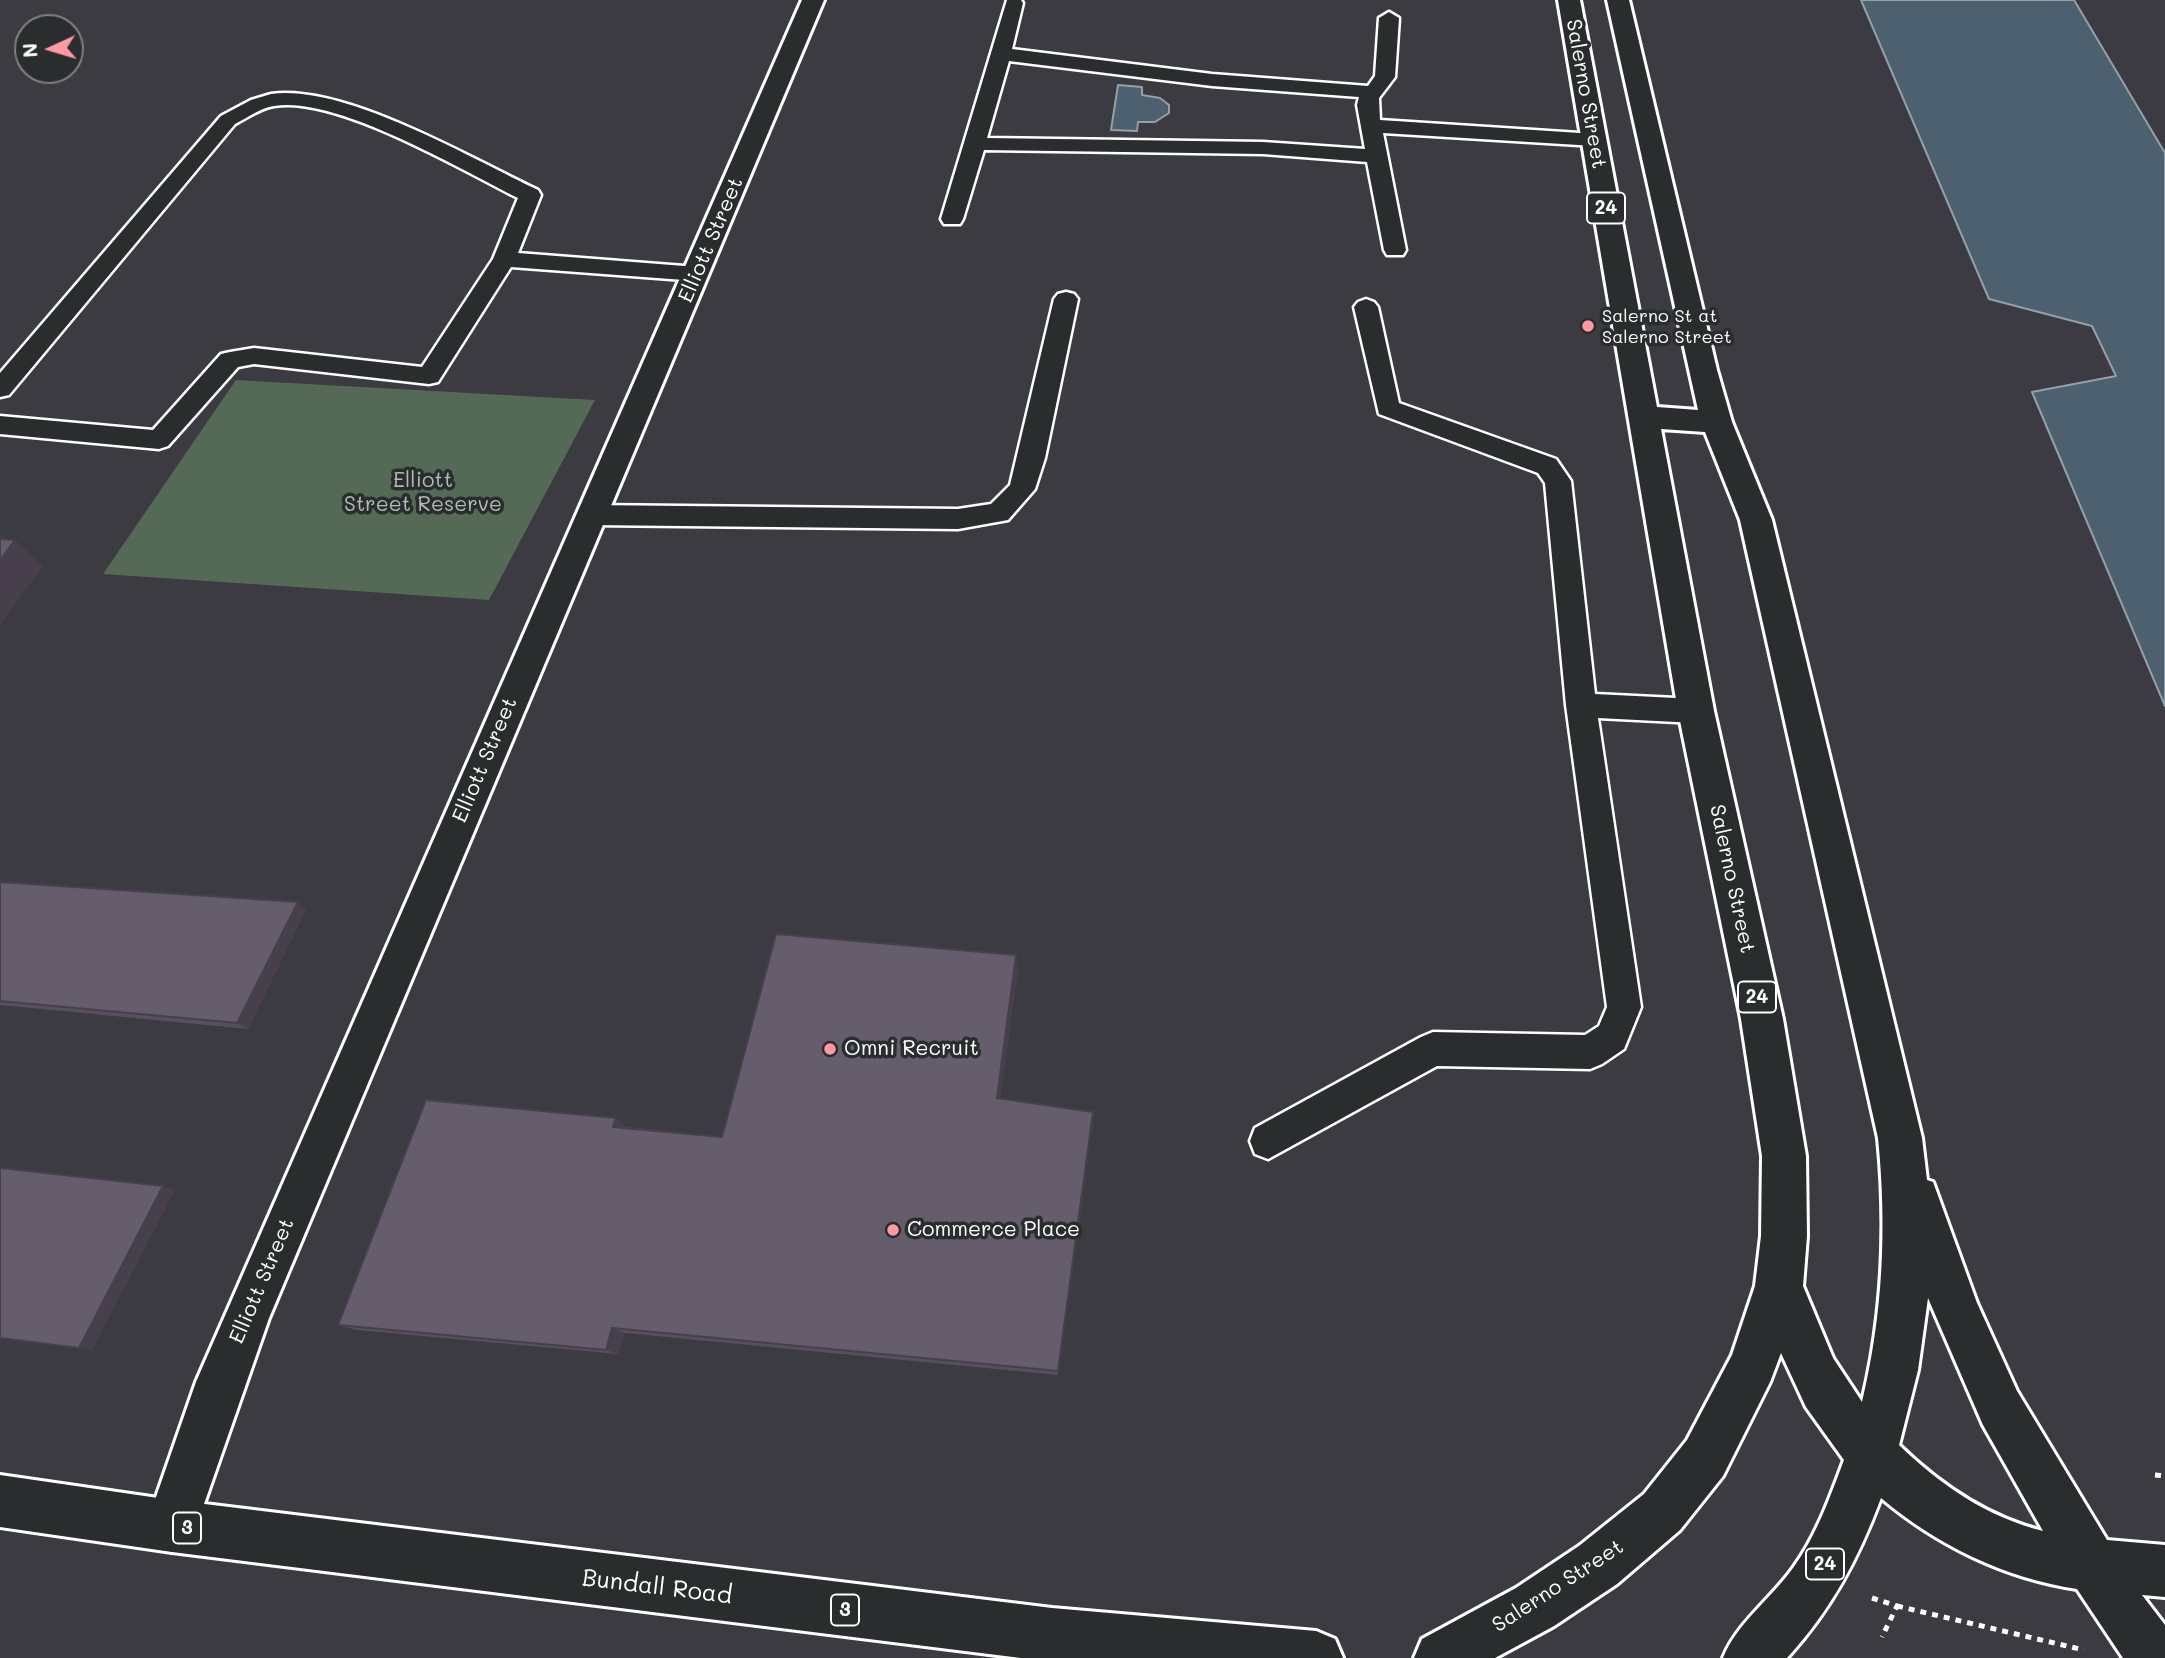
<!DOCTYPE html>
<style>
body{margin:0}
#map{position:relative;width:2165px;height:1658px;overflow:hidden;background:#3c3b41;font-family:Mali,sans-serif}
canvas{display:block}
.north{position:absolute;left:14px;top:14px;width:70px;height:70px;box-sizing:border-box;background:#2a2d2e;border:2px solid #7f8182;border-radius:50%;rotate:266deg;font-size:19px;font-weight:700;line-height:28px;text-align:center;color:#fff}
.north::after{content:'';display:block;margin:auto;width:24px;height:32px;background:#ff9aa2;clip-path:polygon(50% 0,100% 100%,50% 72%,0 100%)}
</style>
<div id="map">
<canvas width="2165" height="1658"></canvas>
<div class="north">N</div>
</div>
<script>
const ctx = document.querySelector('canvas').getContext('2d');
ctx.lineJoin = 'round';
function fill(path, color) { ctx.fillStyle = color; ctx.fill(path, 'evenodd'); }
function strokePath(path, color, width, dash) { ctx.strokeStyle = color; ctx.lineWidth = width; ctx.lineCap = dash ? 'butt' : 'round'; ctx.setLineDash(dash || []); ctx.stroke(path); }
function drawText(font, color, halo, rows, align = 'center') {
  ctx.font = font + ' Mali,sans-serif'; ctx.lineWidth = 7; ctx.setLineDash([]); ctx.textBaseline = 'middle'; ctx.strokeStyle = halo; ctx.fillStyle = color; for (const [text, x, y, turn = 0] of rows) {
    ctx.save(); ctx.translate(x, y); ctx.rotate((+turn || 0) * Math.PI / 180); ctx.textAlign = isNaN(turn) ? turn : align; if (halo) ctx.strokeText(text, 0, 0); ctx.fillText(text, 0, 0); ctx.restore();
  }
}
const green = new Path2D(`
 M 236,380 L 595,400 L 489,600 L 103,574 Z`);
const water = new Path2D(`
 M 1861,0 L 2074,0 L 2165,153 L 2165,706 L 2032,392 L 2116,376 L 2092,326 L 1989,299 Z
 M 1118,85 L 1142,87 L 1142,95 L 1160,98 L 1169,105 L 1169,113 L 1155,122 L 1138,122 L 1137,131 L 1111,130 Z`);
const path = new Path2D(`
 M 2155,1475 L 2165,1476
 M 1872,1598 L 1897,1606 L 1882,1637
 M 1897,1606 L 2084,1650`);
const lane = new Path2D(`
 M 1007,0 L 1021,0 L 1023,3 L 1012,49 L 1212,74 L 1368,86 L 1375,76 L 1379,18 L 1389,12 L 1399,18 L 1395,77 L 1379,98 L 1380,120 L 1595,134 L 1605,140 L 1595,146 L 1383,133 L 1406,250 L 1403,255 L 1387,255 L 1384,250 L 1367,162 L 1263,154 L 984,150 L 963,219 L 960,224 L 944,224 L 941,219 ZM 1009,61 L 1212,86 L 1359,97 L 1357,105 L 1365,149 L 1263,142 L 987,138 Z
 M 271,94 C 345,84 470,158 538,190 L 541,195 L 518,253 L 697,267 L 705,269 L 708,274 L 705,279 L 697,281 L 511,267 L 438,382 L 429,384 L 254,364 L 238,367 L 168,446 L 159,449 L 0,434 L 0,416 L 153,430 L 221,354 L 230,352 L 254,348 L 422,367 L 493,259 L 518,198 C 462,170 335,95 274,106 C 260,108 247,118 235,124 L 9,395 L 0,397 L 0,373 L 221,116 L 251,100 Z
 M 1066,292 L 1074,294 L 1078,299 L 1045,458 L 1035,489 L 1008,520 L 958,529 L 591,525 L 582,522 L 578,515 L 582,508 L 591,505 L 958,509 L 991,504 L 1010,485 L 1054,299 L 1058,294 Z
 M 1366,299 L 1374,302 L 1378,307 L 1399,403 L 1556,459 L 1571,481 L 1595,694 L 1696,699 L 1706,702 L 1711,711 L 1706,720 L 1696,723 L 1598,718 L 1641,1007 L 1624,1049 L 1602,1064 L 1590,1069 L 1437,1066 L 1268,1159 L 1255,1154 L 1250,1141 L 1255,1128 L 1421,1037 L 1433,1032 L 1585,1035 L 1599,1026 L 1607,1007 L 1566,705 L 1545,483 L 1538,473 L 1379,414 L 1354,307 L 1358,302 Z`);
const street = new Path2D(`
 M 802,0 L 824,0 L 269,1318 L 190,1544 L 172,1552 L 154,1544 L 146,1526 L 196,1382 Z`);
const primary = new Path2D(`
 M 1558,0 L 1580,0 L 1657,407 L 1698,410 L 1607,0 L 1629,0 L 1717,370 L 1732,422 L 1772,520 L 1922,1138 L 1927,1180 L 1933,1182 L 1977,1303 L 2017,1391 L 2107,1540 L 2165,1545 L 2165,1597 L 2142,1595 L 2165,1625 L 2165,1658 L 2123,1658 L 2077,1589 C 2004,1578 1937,1545 1881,1498 C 1858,1559 1831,1610 1787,1658 L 1723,1658 C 1737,1623 1771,1599 1793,1568 C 1817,1535 1830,1497 1844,1460 L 1806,1407 L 1781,1353 L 1770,1382 L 1723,1476 L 1680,1530 L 1617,1584 L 1554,1626 L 1495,1658 L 1414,1658 L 1422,1639 L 1516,1588 L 1579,1546 L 1644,1494 L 1687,1440 L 1732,1355 L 1755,1286 L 1761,1236 L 1762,1156 L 1741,1019 L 1678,711 ZM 1661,429 L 1705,432 L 1740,520 L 1878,1138 C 1887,1228 1883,1314 1862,1402 L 1833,1358 L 1803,1286 L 1807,1236 L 1806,1156 L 1783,1019 L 1714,711 ZM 1928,1298 L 1983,1425 L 2043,1531 C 1987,1517 1940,1485 1899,1445 L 1918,1370 Z
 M 0,1475 L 172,1500 L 1052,1608 L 1316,1631 L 1335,1639 L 1343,1658 L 1021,1658 L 172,1552 L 0,1527 Z`);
const wall = new Path2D(`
 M 0,882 L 306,909 L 248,1029 L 0,1005 Z
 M 1018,968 L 1000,1099 L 1093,1121 L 1058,1375 L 625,1333 L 618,1354 L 357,1330 L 338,1325 L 627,1127 L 722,1137 Z`);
const shadedWall = new Path2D(`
 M 15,540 L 43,566 L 0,625 L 0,560 Z
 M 298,902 L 306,909 L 248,1029 L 237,1023 Z
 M 1016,955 L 1018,968 L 999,1108 L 997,1098 Z
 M 1093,1112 L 1093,1121 L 1058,1375 L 1058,1371 Z
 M 616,1118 L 627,1127 L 625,1136 L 613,1127 Z
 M 163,1186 L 175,1190 L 92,1350 L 79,1348 Z
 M 612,1328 L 625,1333 L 618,1354 L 606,1350 Z`);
const building = new Path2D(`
 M 0,539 L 15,540 L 0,560 Z
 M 0,882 L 298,902 L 237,1023 L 0,1001 Z
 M 776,934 L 1016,955 L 997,1098 L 1093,1112 L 1058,1371 L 612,1328 L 606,1350 L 338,1325 L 426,1100 L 616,1118 L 613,1127 L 722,1137 Z
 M 0,1168 L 163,1186 L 79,1348 L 0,1338 Z`);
const markers = [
 [1588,326,7,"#ff9aa2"],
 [830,1049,7,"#ff9aa2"],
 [893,1230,7,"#ff9aa2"]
];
const farPoinames = [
 ["Salerno St at",1602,316],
 ["Salerno Street",1602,337]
];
const shields = [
 [1606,208,38],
 [1757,997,38],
 [187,1528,28],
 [1825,1564,38],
 [845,1610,28]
];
const shieldNames = [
 ["24",1606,208],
 ["24",1757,997],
 ["3",187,1528],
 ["24",1825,1564],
 ["3",845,1610]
];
const streetNames = [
 ["Salerno Street",1586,94,80],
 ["Elliott Street",711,240,-67],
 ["Elliott Street",485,760,-67],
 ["Salerno Street",1732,879,78],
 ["Elliott Street",262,1281,-67],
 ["Salerno Street",1558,1586,-33]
];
const parkNames = [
 ["Elliott",423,481],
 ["Street Reserve",423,505]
];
const poiNames = [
 ["Omni Recruit",844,1049],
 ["Commerce Place",907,1230]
];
const nearStreetnames = [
 ["Bundall Road",657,1587,7]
];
fill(green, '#546a57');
fill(water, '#4d606f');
strokePath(water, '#94a0a9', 2);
strokePath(lane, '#fff', 5);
strokePath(street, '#fff', 6);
strokePath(primary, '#fff', 6);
strokePath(path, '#fff', 5, [6, 6]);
fill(lane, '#2a2d2e');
fill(street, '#2a2d2e');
fill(primary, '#2a2d2e');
fill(wall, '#574f5d');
fill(shadedWall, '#47404c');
fill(building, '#655c6c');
strokePath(building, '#47404c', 2);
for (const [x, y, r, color] of markers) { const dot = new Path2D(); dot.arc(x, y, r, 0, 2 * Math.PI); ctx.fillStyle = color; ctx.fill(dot); strokePath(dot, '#2a2d2e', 2.5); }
drawText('18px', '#fff', '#2a2d2e', farPoinames, 'left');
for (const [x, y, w] of shields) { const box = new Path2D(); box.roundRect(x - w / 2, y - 15.5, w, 31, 5); ctx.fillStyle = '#2a2d2e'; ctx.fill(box); strokePath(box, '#fff', 2); }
drawText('bold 19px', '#fff', null, shieldNames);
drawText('21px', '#fff', '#2a2d2e', streetNames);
drawText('21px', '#b2bcb3', '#2a2d2e', parkNames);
drawText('21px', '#fff', '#2a2d2e', poiNames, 'left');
drawText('24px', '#fff', '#2a2d2e', nearStreetnames);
</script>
